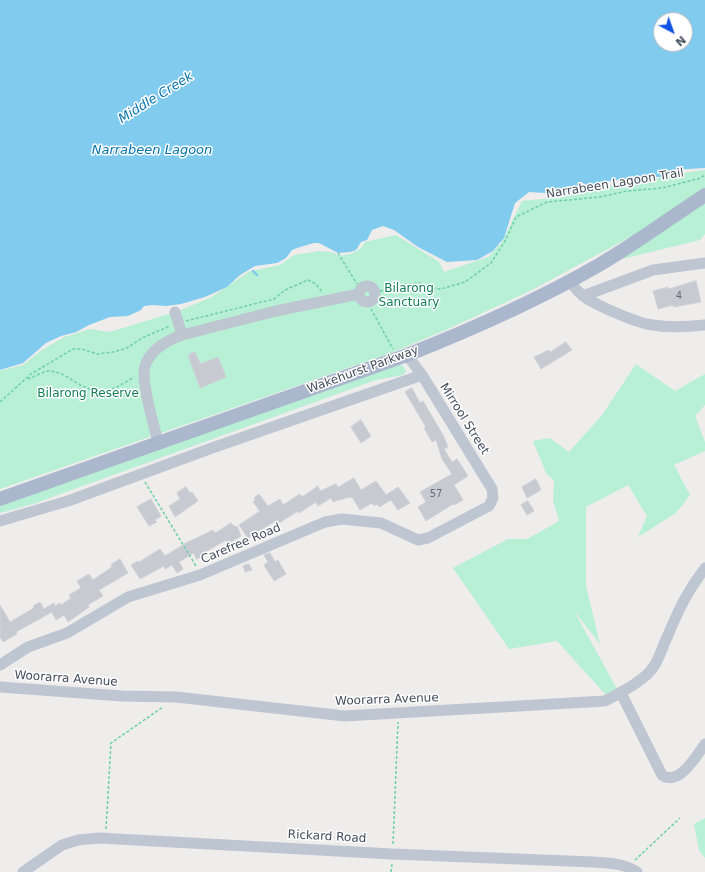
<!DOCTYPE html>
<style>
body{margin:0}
#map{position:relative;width:705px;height:872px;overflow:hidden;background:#efecec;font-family:"DejaVu Sans",sans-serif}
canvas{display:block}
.north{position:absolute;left:653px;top:12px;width:40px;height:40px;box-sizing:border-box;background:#fff;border:1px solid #b4b8bd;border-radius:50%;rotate:139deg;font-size:11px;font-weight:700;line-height:16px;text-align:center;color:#444d5a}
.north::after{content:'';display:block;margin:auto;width:14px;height:18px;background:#1052e4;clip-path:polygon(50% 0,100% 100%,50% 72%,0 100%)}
</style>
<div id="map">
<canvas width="705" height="872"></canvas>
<div class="north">N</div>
</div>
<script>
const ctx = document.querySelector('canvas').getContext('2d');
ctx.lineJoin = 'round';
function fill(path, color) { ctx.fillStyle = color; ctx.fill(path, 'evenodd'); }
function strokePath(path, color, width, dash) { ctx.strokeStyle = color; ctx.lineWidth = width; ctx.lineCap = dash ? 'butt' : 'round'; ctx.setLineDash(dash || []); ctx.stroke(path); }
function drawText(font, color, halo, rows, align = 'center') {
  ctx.font = font + ' "DejaVu Sans",sans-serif'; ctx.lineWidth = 3; ctx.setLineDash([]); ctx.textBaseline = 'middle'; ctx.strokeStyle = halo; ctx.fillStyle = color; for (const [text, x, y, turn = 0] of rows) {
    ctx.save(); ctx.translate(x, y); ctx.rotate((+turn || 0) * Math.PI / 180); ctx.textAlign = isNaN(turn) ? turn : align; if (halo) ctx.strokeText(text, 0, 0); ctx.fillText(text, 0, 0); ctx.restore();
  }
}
const green = new Path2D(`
 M 705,170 L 705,190 L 641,231 L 532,290 L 448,329 L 391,353 L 0,489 L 0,371 L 23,365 L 42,350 L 64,337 L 90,329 L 110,332 L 178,311 L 212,297 L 250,271 L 280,265 L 294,255 L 319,251 L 332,252 L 339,256 L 351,254 L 361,248 L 365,242 L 396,235 L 439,262 L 444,272 L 488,257 L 502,242 L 522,201 L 562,197 L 580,189 L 646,182 L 669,175 Z
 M 705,203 L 705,234 L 700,240 L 618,260 Z
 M 398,364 L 403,366 L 406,371 L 403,375 L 376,380 L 33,504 L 0,513 L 0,506 Z
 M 636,364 L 675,391 L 705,374 L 705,405 L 695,416 L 705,442 L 705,451 L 674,465 L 690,495 L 676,513 L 638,537 L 647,516 L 628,485 L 586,507 L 586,586 L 600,644 L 574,611 L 617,689 L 605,694 L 557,641 L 509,649 L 453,568 L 508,539 L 527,539 L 559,521 L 553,500 L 554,481 L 546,473 L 533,441 L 550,438 L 569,452 L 602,415 Z
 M 705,818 L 705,858 L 699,850 L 694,824 Z`);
const water = new Path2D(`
 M 0,0 L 705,0 L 705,168 L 672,170 L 660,177 L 648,177 L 640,181 L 613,180 L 588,186 L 581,182 L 573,191 L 562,194 L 529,192 L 515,203 L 504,238 L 493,251 L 477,260 L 447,262 L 418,247 L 394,230 L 383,226 L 372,230 L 367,240 L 361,242 L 356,250 L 350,252 L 338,253 L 319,243 L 314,243 L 297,248 L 292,250 L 286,258 L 277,263 L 255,266 L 240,275 L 227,287 L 205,297 L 181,304 L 166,306 L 153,305 L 144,306 L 141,310 L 128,316 L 110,317 L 89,325 L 76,332 L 61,336 L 46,343 L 23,363 L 0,370 ZM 661,20 L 685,20 L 685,44 L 661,44 Z`);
const stream = new Path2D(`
 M 253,271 L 257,275`);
const building = new Path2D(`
 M 696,281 L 701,302 L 674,307 L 673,305 L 658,309 L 653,291 L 668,287 L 668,289 Z
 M 566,342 L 572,350 L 541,369 L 534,357 L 549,350 L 550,352 Z
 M 195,352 L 200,364 L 218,357 L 226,377 L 200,388 L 188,355 Z
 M 412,388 L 420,403 L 423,401 L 443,435 L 448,447 L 444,449 L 452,462 L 457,459 L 468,476 L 454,485 L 463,500 L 454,505 L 453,504 L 426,521 L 418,507 L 426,502 L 420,492 L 452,474 L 442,459 L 436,440 L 432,442 L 424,428 L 426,427 L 405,392 Z
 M 361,420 L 371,436 L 361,443 L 351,427 Z
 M 354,478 L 361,490 L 376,481 L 386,495 L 398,487 L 410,503 L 398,510 L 391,500 L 379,507 L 377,504 L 374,506 L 372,503 L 360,510 L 352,497 L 349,498 L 348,497 L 341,500 L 341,499 L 333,502 L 331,498 L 318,506 L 316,502 L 299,513 L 298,511 L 279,523 L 277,520 L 248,538 L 239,525 L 260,511 L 253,502 L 255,500 L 254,498 L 259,494 L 268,506 L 280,499 L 283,505 L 300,494 L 302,497 L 318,486 L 320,491 L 336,484 L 338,487 Z
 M 536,479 L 541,490 L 527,498 L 522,487 Z
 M 186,487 L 190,493 L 192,492 L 198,501 L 175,517 L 169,506 L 180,499 L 177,493 Z
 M 151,499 L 161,516 L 155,520 L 157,522 L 149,526 L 137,507 Z
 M 528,501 L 534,511 L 527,515 L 521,505 Z
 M 231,523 L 233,526 L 234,525 L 235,527 L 237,526 L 241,536 L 228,544 L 226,540 L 207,551 L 208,554 L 202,557 L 196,559 L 194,553 L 179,562 L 183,569 L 177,573 L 172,565 L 165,569 L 164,566 L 140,579 L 131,565 L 138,561 L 139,562 L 160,549 L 165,556 L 186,543 L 213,530 L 215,533 Z
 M 270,553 L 275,562 L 278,560 L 286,574 L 274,581 L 264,565 L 268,562 L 264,555 Z
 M 120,559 L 128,573 L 99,590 L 103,596 L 88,605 L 89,607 L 68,622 L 64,615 L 56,620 L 52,612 L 16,632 L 17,634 L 3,642 L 0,637 L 0,605 L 10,622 L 34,608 L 33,606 L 40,602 L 44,609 L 54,603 L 55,606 L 60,603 L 61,605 L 71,598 L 69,595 L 81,588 L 77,581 L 89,574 L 93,580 L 112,567 L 111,565 Z
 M 249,564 L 252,570 L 245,572 L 243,566 Z`);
const path = new Path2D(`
 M 338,253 L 357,284
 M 375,292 L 386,290 L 396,285 L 420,283 L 430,288 L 441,289 L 465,282 L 491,263 L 505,241 L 516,217 L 547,202 L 600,197 L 627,191 L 662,188 L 701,178 L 705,175
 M 366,300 L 393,349
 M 186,321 L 274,299 L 285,290 L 308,280 L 316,284 L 323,293
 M 28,379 C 34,377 42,372 48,371 C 56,371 65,375 72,380 C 99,397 109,393 134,377
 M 0,402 L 31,374 L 73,349 L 82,349 L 97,354 L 113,352 L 127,348 L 142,338 L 170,326
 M 145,482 L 196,566
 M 106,829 L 111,743 L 163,707
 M 393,844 L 398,722
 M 635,860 L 680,818
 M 391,872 L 392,864`);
const minor = new Path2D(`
 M 570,281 C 573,285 576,290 580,293 C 589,303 639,324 653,325 C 670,328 688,327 705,325
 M359 294a8 8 0 1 1 16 0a8 8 0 1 1-16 0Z
 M 583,296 L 653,270 L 705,263
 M 175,312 L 182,335
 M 158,442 C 154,427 150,412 147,397 C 146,390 144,382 144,375 C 143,354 165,341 182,335 L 276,311 L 359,294
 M 0,521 L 68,501 L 212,448 L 422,375
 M 0,665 L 28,647 L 67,633 L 128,597 L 200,575 L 325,522 L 342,519 L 381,523 L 418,540 L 428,538 L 489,506 L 493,498 L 492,489 L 422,375 L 407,355
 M 0,687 L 122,696 L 176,697 L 345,716 L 605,701 C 620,693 646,680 654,666 C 660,657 663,645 668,635 C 679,609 688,590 705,568
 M 621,693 L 662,775 C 679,787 696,756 705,744
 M 23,872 L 62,845 L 78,840 L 99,838 L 392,854 L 593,862 C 609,863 623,863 637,872`);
const major = new Path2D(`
 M 0,499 L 407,355 C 473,329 538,300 599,265 C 635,244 670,218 705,195`);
const numberNames = [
 ["4",679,296],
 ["57",436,494]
];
const streetNames = [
 ["Narrabeen Lagoon Trail",615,184,-9],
 ["Wakehurst Parkway",363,370,-20],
 ["Mirrool Street",464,419,58],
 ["Carefree Road",241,544,-23],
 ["Woorarra Avenue",66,679,4],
 ["Woorarra Avenue",387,700,-2],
 ["Rickard Road",327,837,3]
];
const parkNames = [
 ["Bilarong",409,289],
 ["Sanctuary",409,303],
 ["Bilarong Reserve",88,394]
];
const waterNames = [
 ["Middle Creek",156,98,-32],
 ["Narrabeen Lagoon",152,151]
];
fill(green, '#b7f0d4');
fill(water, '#81cbef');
strokePath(stream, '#81cbef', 2.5);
fill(building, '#c8cad2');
strokePath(building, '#cfd1d8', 1);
strokePath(path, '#6dcfab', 1.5, [3, 2]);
strokePath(minor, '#bec6d2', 11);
strokePath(major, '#aab7cd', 14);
drawText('10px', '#656c78', null, numberNames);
drawText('12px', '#444d5a', '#fff', streetNames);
drawText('12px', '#127e55', '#fff', parkNames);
drawText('italic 13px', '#0674ab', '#fff', waterNames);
</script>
